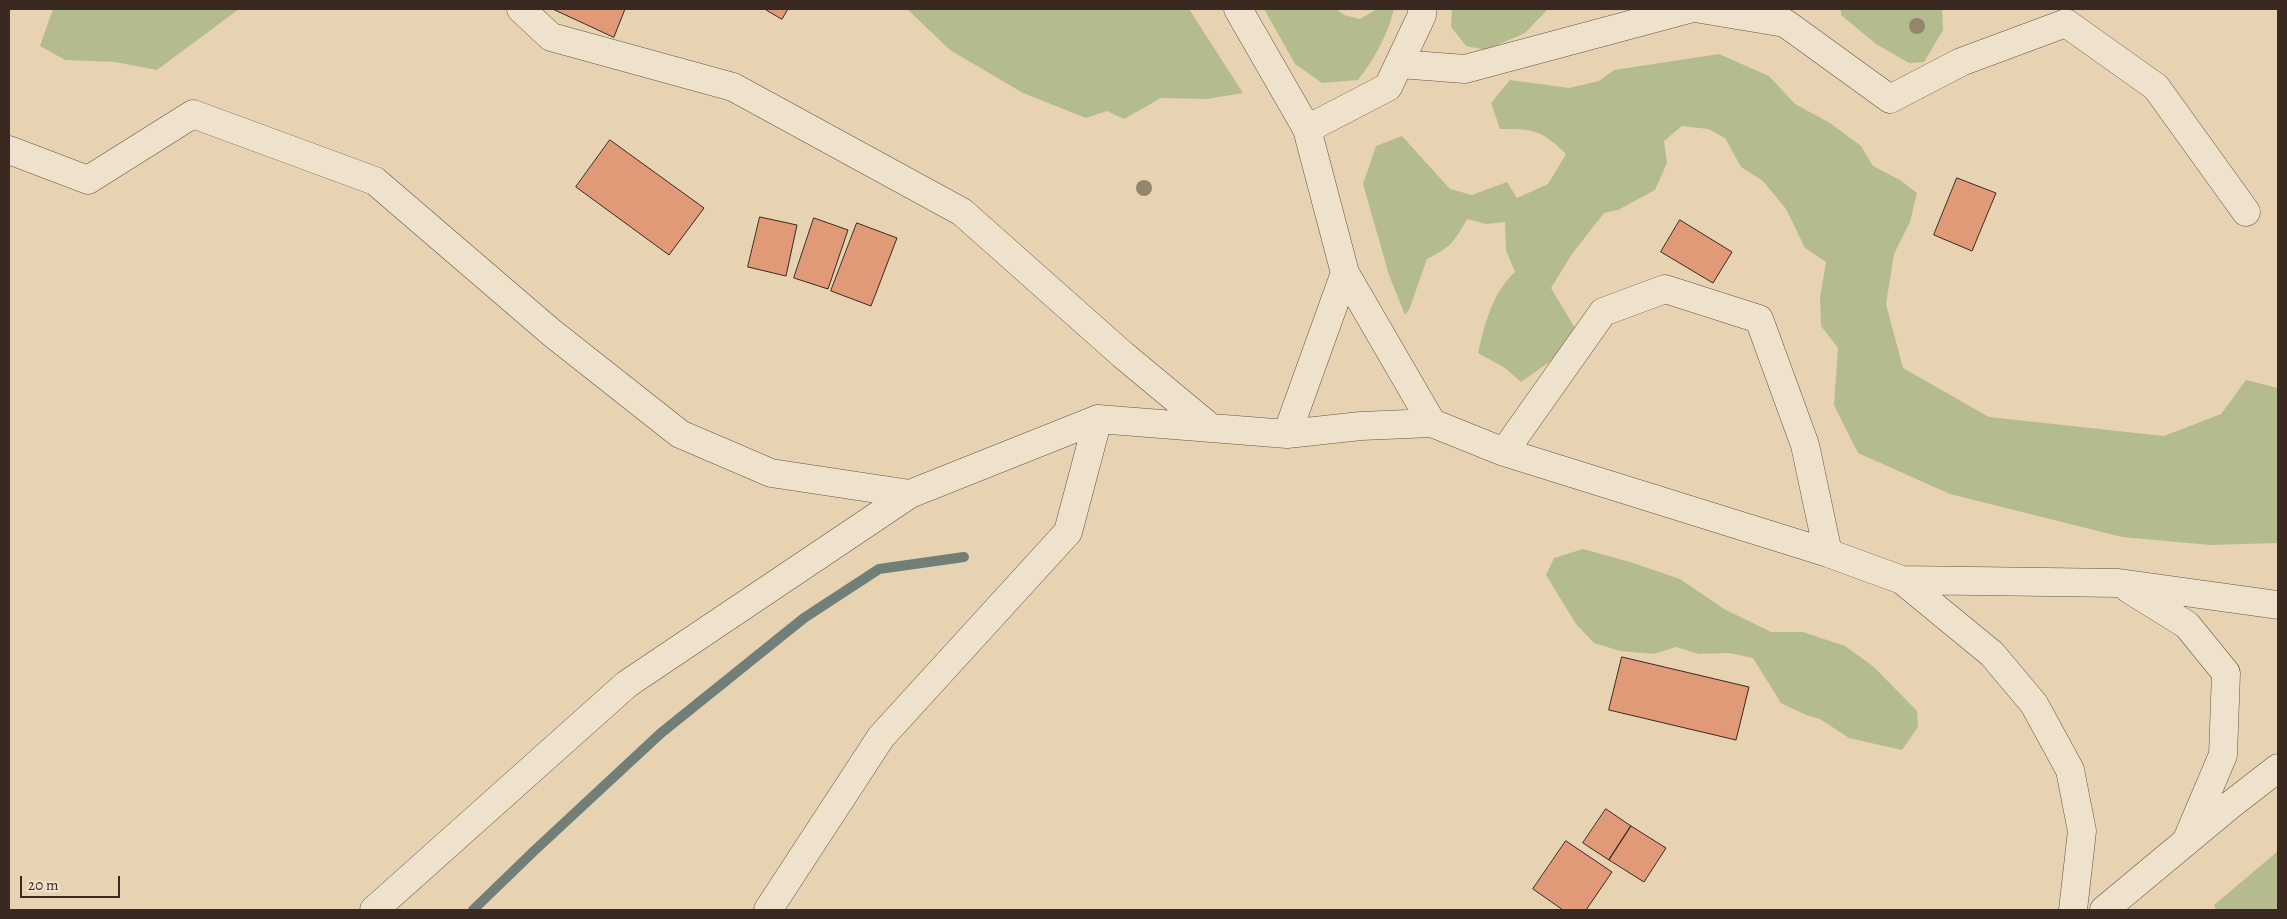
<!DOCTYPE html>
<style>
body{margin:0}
#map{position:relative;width:2287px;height:919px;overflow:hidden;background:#e7d3b1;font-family:Alegreya,serif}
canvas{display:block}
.frame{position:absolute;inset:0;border:10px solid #392920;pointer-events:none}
.scale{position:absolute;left:20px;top:876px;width:100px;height:22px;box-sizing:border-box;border:2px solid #392920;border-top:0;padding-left:6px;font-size:15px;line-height:18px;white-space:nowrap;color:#392920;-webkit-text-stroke:4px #efe2cc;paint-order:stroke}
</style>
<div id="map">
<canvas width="2287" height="919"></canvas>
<div class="frame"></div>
<div class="scale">20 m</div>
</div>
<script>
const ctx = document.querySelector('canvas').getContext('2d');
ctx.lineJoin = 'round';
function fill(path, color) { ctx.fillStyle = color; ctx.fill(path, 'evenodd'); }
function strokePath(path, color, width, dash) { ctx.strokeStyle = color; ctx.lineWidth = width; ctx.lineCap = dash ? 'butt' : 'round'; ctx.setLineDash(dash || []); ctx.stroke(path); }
const green = new Path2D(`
 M 53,9 L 239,9 L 157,70 L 115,62 L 65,60 L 40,46 Z
 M 907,9 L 1189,9 L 1243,93 L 1207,99 L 1161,98 L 1124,119 L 1107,111 L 1086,118 L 1023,93 L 950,50 Z
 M 1264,9 L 1336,9 L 1344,15 L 1360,19 L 1377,9 L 1394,9 C 1387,36 1375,58 1358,80 L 1322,83 L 1295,64 Z
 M 1452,9 L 1548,9 L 1525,33 L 1486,50 L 1466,46 L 1451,27 Z
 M 1841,9 L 1942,9 L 1943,30 L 1924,62 L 1909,63 L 1876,44 L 1841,15 Z
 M 1719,54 L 1769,76 L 1795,104 L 1830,123 L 1861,146 L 1873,166 L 1900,180 L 1917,193 L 1910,222 L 1894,254 L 1886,304 L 1903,368 L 1989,417 L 2164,436 L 2221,414 L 2246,380 L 2278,388 L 2278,543 L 2210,545 L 2122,537 L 1950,494 L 1858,453 L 1834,405 L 1838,348 L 1821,326 L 1820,298 L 1826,262 L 1805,248 L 1786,209 L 1763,181 L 1741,167 L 1725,138 L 1708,129 L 1682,126 L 1664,141 L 1667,163 L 1655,190 L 1618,210 L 1604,213 L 1572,254 L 1551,288 L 1575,328 L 1565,351 L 1521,382 L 1505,368 L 1478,353 C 1485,324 1492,293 1515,272 L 1506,250 L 1505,222 L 1486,224 L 1467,219 C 1454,242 1451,247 1427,259 L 1409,310 L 1405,315 L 1389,275 L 1363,184 L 1376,146 L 1402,136 L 1450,189 L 1472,195 L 1507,182 L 1517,198 L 1548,184 L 1566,154 C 1541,130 1535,129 1500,129 L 1491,103 L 1510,80 L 1569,88 L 1599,81 L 1614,70 Z
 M 1583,549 L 1630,562 L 1680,579 L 1724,609 L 1771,632 L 1803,632 L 1845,646 L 1874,667 L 1917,711 L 1918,727 L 1902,750 L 1849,738 L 1820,719 L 1806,715 L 1781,703 L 1753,658 L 1729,653 L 1699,654 L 1676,647 L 1654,654 L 1620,651 L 1594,643 L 1576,624 L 1546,575 L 1554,558 Z
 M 2278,851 L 2278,910 L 2216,910 L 2214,905 Z`);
const stream = new Path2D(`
 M 473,910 L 534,851 L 661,733 L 804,618 L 879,569 L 964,557`);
const building = new Path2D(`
 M 553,9 L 625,9 L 614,37 Z
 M 765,9 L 788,9 L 782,19 Z
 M 610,140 L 704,208 L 669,255 L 576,187 Z
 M 1957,178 L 1996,193 L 1972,251 L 1934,235 Z
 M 760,217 L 797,225 L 786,276 L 748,267 Z
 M 814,218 L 848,230 L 828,289 L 794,278 Z
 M 1680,220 L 1732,252 L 1713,283 L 1661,252 Z
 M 857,223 L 897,238 L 871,306 L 831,291 Z
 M 1622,657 L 1749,687 L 1736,740 L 1609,710 Z
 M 1606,809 L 1631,826 L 1609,860 L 1583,843 Z
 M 1631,826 L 1666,848 L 1644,882 L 1609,860 Z
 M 1566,841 L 1612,872 L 1586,910 L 1563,910 L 1533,889 Z`);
const minor = new Path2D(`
 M 521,9 L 551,37 L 733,87 L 962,212 L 1123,355 L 1211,428
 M 1238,9 L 1307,129 L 1345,273 L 1432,423
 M 1701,9 L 1785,23 L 1890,99 L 1961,62 L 2066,23 L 2156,87 L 2246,212
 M 1399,64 L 1465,69 L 1689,9
 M 1307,129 L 1388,87 L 1422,15 L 1422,9
 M 9,150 L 88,180 L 193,114 L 375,181 L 552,333 L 680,434 L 771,473 L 910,494
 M 1287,434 L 1345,273
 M 1504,452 L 1603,312 L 1665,289 L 1759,319 L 1805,445 L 1828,553
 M 1902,580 L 1992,654 L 2034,704 L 2070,770 L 2082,831 L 2073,910
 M 2129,589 L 2187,625 L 2226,673 L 2223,755 L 2186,842
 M 374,910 L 627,684 L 910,494 L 1098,419 L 1287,434 L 1361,426 L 1432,423 L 1504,452 L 1828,553 L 1902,580 L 2119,583 L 2278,605
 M 768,910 L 881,737 L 1068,532 L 1098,419
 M 2104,910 L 2229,806 L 2278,768`);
const trees = [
 [1917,26],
 [1144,188]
];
fill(green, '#b4bc8d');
strokePath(stream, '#727e78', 10);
fill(building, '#e09a77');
strokePath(building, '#392920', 1);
strokePath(minor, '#645444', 29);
strokePath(minor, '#efe2cc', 28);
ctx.fillStyle = '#95856d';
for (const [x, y] of trees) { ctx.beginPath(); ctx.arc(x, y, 8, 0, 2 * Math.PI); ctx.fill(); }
</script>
